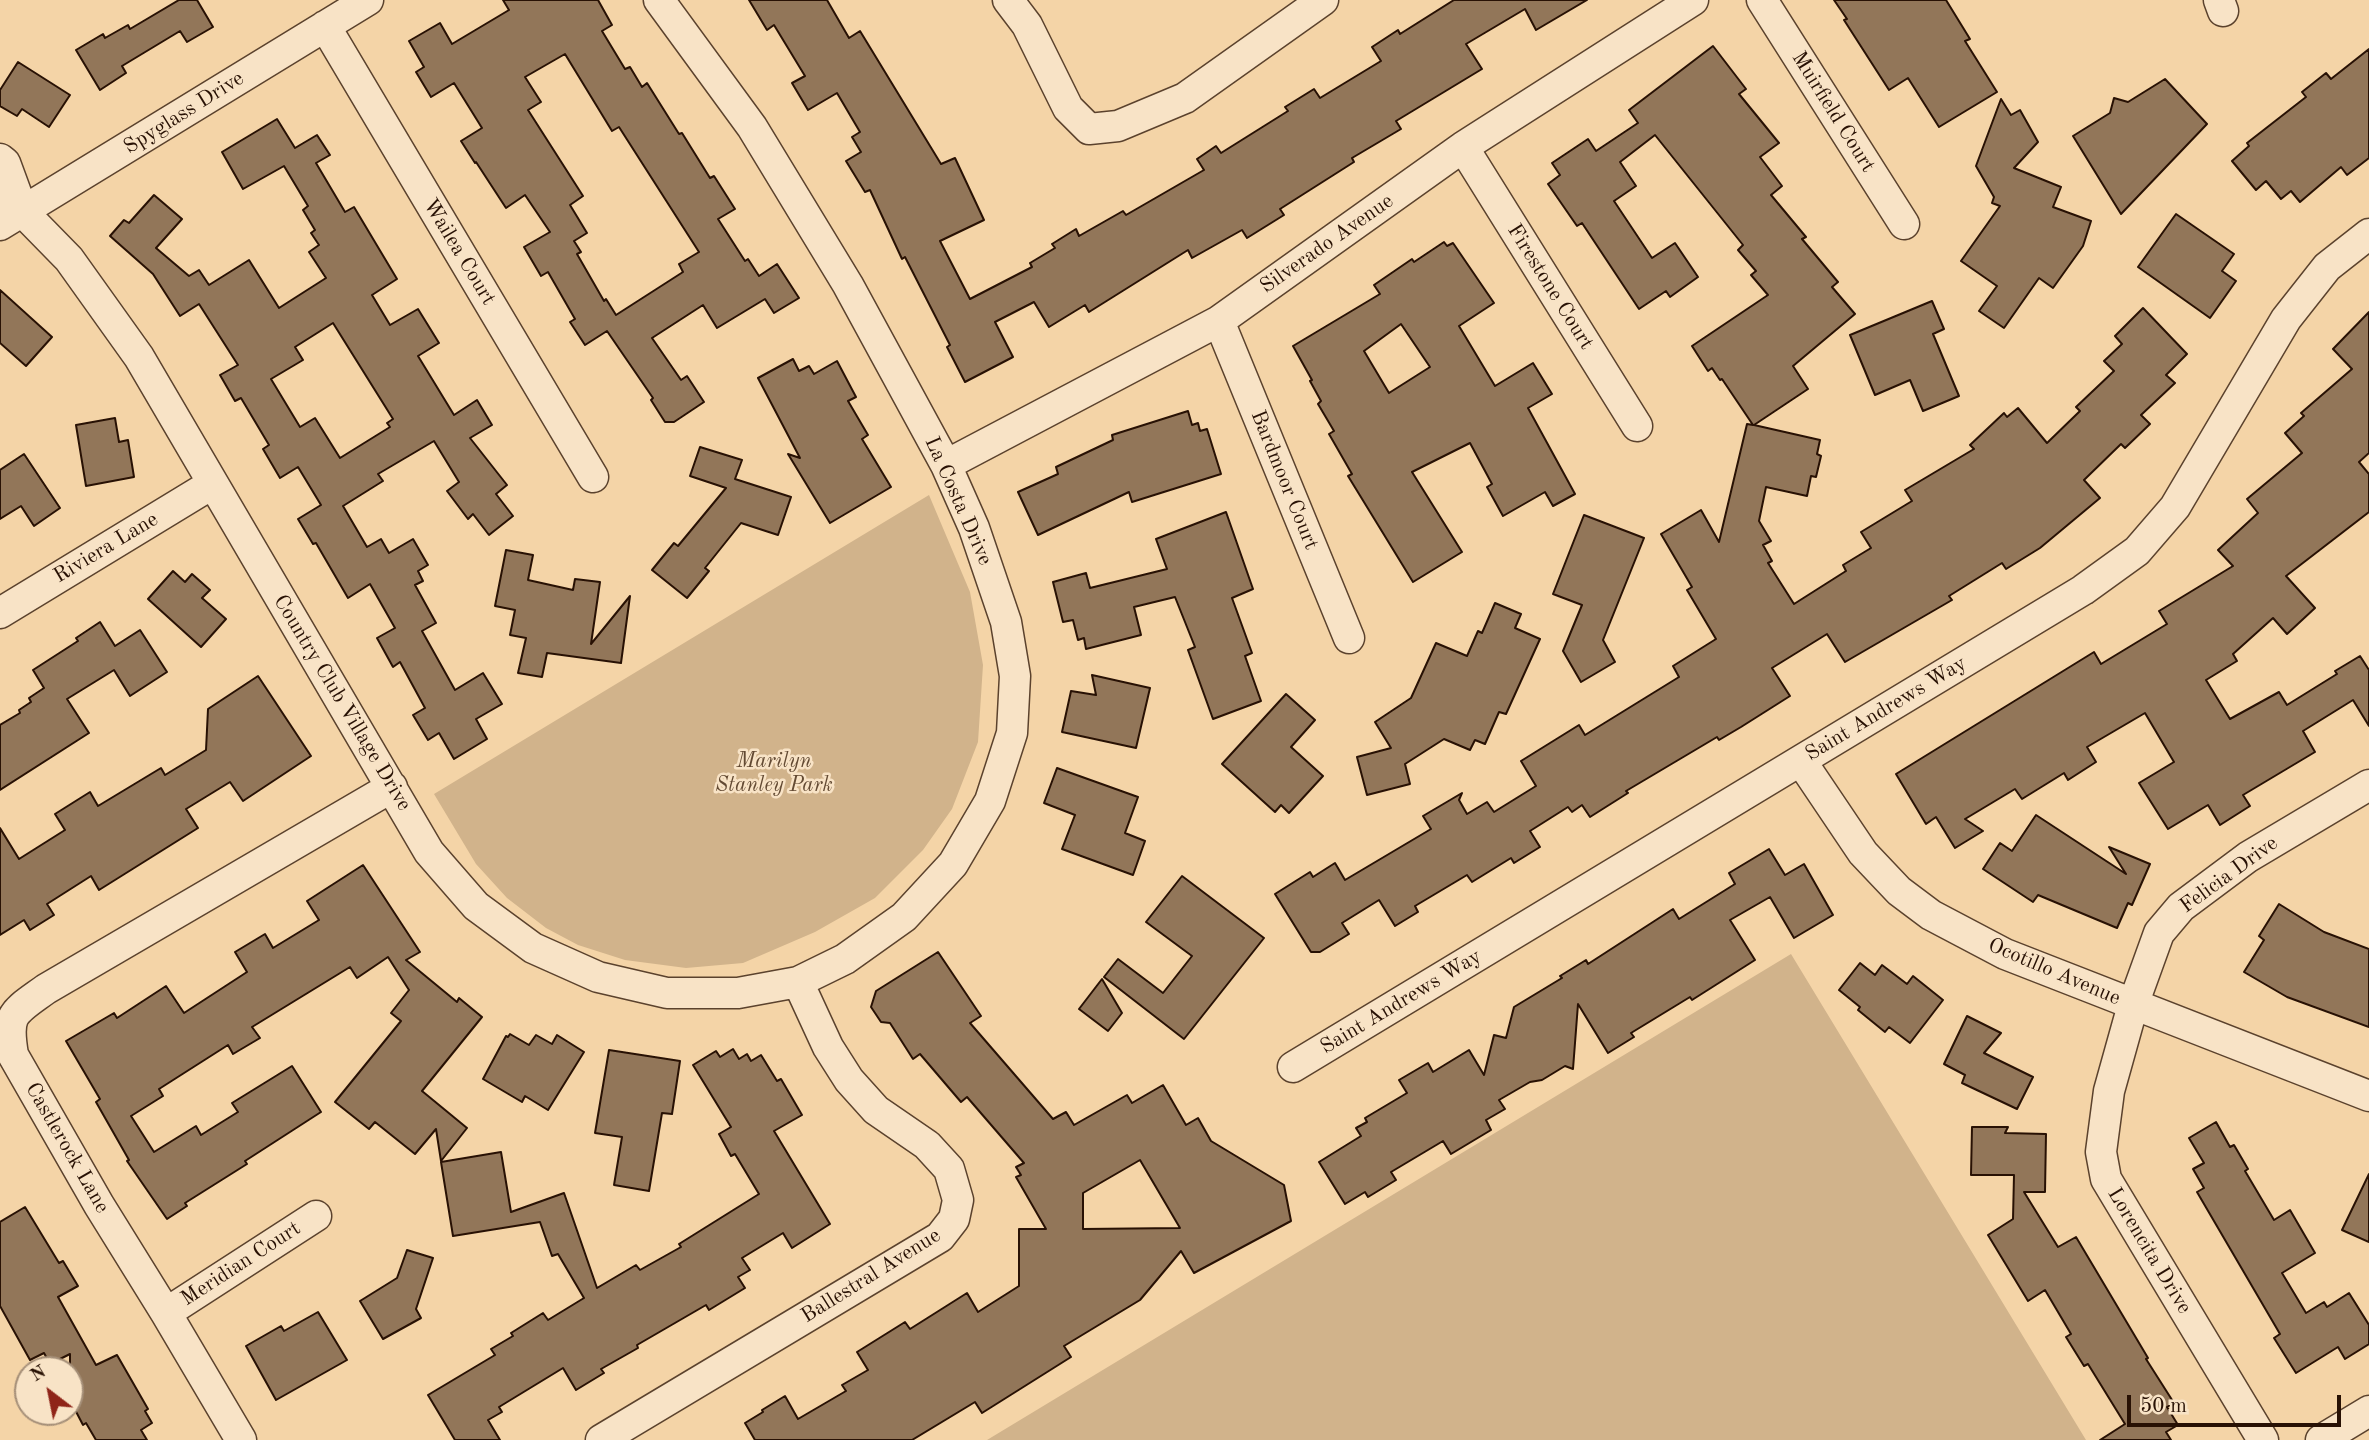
<!DOCTYPE html>
<style>
body{margin:0}
#map{position:relative;width:2369px;height:1440px;overflow:hidden;background:#f4d4a7;font-family:"Old Standard TT",serif}
canvas{display:block}
.north{position:absolute;left:14px;top:1356px;width:70px;height:70px;box-sizing:border-box;background:#f8e3c6;border:2px solid #a58f78;border-radius:50%;rotate:328deg;font-size:19px;font-weight:700;line-height:28px;text-align:center;color:#281104}
.north::after{content:'';display:block;margin:auto;width:24px;height:32px;background:#8f2418;clip-path:polygon(50% 0,100% 100%,50% 72%,0 100%)}
.scale{position:absolute;left:2127px;top:1395px;width:214px;height:32px;box-sizing:border-box;border:4px solid #281104;border-top:0;padding-left:9px;font-size:21px;line-height:24px;white-space:nowrap;color:#281104;-webkit-text-stroke:5px #f8e3c6;paint-order:stroke}
</style>
<div id="map">
<canvas width="2369" height="1440"></canvas>
<div class="north">N</div>
<div class="scale">50 m</div>
</div>
<script>
const ctx = document.querySelector('canvas').getContext('2d');
ctx.lineJoin = 'round';
function fill(path, color) { ctx.fillStyle = color; ctx.fill(path, 'evenodd'); }
function strokePath(path, color, width, dash) { ctx.strokeStyle = color; ctx.lineWidth = width; ctx.lineCap = dash ? 'butt' : 'round'; ctx.setLineDash(dash || []); ctx.stroke(path); }
function drawText(font, color, halo, rows, align = 'center') {
  ctx.font = font + ' "Old Standard TT",serif'; ctx.lineWidth = 5; ctx.setLineDash([]); ctx.textBaseline = 'middle'; ctx.strokeStyle = halo; ctx.fillStyle = color; for (const [text, x, y, turn = 0] of rows) {
    ctx.save(); ctx.translate(x, y); ctx.rotate((+turn || 0) * Math.PI / 180); ctx.textAlign = isNaN(turn) ? turn : align; if (halo) ctx.strokeText(text, 0, 0); ctx.fillText(text, 0, 0); ctx.restore();
  }
}
const green = new Path2D(`
 M 929,495 L 970,592 L 983,665 L 978,742 L 952,809 L 923,850 L 875,898 L 815,932 L 743,963 L 686,968 L 625,960 L 578,945 L 546,928 L 507,898 L 476,864 L 434,794 Z
 M 1791,954 L 2086,1440 L 987,1440 Z`);
const building = new Path2D(`
 M 179,0 L 197,0 L 213,27 L 187,42 L 180,31 L 122,66 L 126,73 L 100,90 L 76,50 L 103,34 L 105,38 L 128,25 L 130,29 Z
 M 503,0 L 598,0 L 612,25 L 602,31 L 625,69 L 630,67 L 642,87 L 647,83 L 679,134 L 682,133 L 710,178 L 714,176 L 735,209 L 718,219 L 745,261 L 748,259 L 759,276 L 777,264 L 799,298 L 774,313 L 765,299 L 717,328 L 703,305 L 652,338 L 681,380 L 687,376 L 704,402 L 674,422 L 665,422 L 651,400 L 653,398 L 607,331 L 585,345 L 570,322 L 575,319 L 548,272 L 541,276 L 524,247 L 550,232 L 525,195 L 506,208 L 476,162 L 475,163 L 461,141 L 482,128 L 454,83 L 431,97 L 416,72 L 424,67 L 409,41 L 440,23 L 452,44 L 509,10 ZM 565,54 L 612,131 L 619,127 L 699,252 L 679,264 L 683,272 L 616,315 L 606,299 L 604,301 L 577,254 L 581,252 L 574,241 L 587,233 L 570,205 L 583,196 L 528,110 L 541,102 L 525,77 Z
 M 749,0 L 827,0 L 849,38 L 860,31 L 941,164 L 955,158 L 984,220 L 940,241 L 970,299 L 1032,267 L 1030,263 L 1055,248 L 1052,244 L 1076,229 L 1079,236 L 1123,211 L 1126,215 L 1204,170 L 1197,159 L 1216,146 L 1221,153 L 1288,111 L 1285,107 L 1314,89 L 1320,98 L 1381,61 L 1372,47 L 1398,30 L 1400,34 L 1454,0 L 1587,0 L 1536,30 L 1525,9 L 1466,44 L 1482,69 L 1396,121 L 1401,129 L 1352,158 L 1354,162 L 1280,209 L 1284,215 L 1247,238 L 1242,230 L 1192,258 L 1188,250 L 1089,312 L 1085,305 L 1049,327 L 1034,302 L 995,322 L 1013,357 L 965,382 L 947,347 L 950,345 L 905,257 L 902,259 L 870,190 L 865,192 L 846,161 L 861,152 L 852,137 L 860,132 L 837,93 L 808,110 L 792,83 L 805,76 L 774,25 L 767,30 Z
 M 1834,0 L 1946,0 L 1970,39 L 1965,41 L 1997,92 L 1939,127 L 1908,78 L 1889,90 L 1844,20 L 1847,19 Z
 M 1713,46 L 1746,89 L 1739,94 L 1779,143 L 1760,157 L 1782,186 L 1771,195 L 1806,237 L 1802,239 L 1838,282 L 1832,287 L 1855,314 L 1793,366 L 1808,389 L 1754,425 L 1820,440 L 1817,454 L 1821,456 L 1816,477 L 1811,476 L 1807,496 L 1766,487 L 1759,521 L 1771,541 L 1763,545 L 1772,561 L 1768,563 L 1794,604 L 1846,571 L 1843,565 L 1871,548 L 1861,532 L 1912,501 L 1905,490 L 1974,449 L 1970,445 L 2004,413 L 2007,417 L 2018,408 L 2047,443 L 2080,411 L 2076,407 L 2114,371 L 2104,361 L 2122,344 L 2115,336 L 2143,308 L 2187,354 L 2166,375 L 2175,383 L 2141,415 L 2150,424 L 2125,448 L 2121,444 L 2084,480 L 2100,498 L 2040,548 L 2006,569 L 2002,563 L 1949,596 L 1952,600 L 1845,662 L 1827,634 L 1772,668 L 1790,696 L 1741,727 L 1719,740 L 1717,737 L 1626,791 L 1628,793 L 1590,817 L 1582,805 L 1572,812 L 1568,807 L 1530,831 L 1540,847 L 1514,863 L 1511,858 L 1472,882 L 1467,875 L 1415,906 L 1418,912 L 1395,926 L 1379,900 L 1342,923 L 1349,934 L 1320,952 L 1311,952 L 1275,894 L 1310,872 L 1313,877 L 1335,863 L 1345,880 L 1431,829 L 1423,816 L 1462,793 L 1459,800 L 1467,814 L 1487,802 L 1494,812 L 1536,786 L 1521,761 L 1579,725 L 1585,735 L 1679,677 L 1673,666 L 1716,639 L 1687,590 L 1692,587 L 1661,534 L 1701,510 L 1719,542 L 1747,424 L 1753,425 L 1722,379 L 1720,380 L 1712,368 L 1708,371 L 1692,346 L 1768,295 L 1751,275 L 1756,271 L 1738,250 L 1743,245 L 1655,135 L 1620,162 L 1636,186 L 1614,201 L 1652,258 L 1675,243 L 1698,277 L 1670,297 L 1666,291 L 1639,309 L 1582,223 L 1577,226 L 1548,184 L 1560,175 L 1552,163 L 1588,139 L 1596,151 L 1638,123 L 1629,110 Z
 M 2369,49 L 2369,158 L 2347,175 L 2341,167 L 2300,202 L 2291,191 L 2281,199 L 2266,181 L 2256,190 L 2232,161 L 2249,146 L 2247,143 L 2306,97 L 2302,92 L 2326,73 L 2331,79 Z
 M 18,62 L 70,95 L 49,127 L 22,109 L 17,116 L 0,106 L 0,90 Z
 M 2165,79 L 2207,124 L 2121,214 L 2073,136 L 2110,113 L 2114,98 L 2128,102 Z
 M 2001,99 L 2011,115 L 2020,110 L 2038,142 L 2014,168 L 2061,187 L 2053,207 L 2091,221 L 2083,246 L 2053,288 L 2039,278 L 2004,328 L 1979,311 L 1997,286 L 1961,261 L 2000,206 L 1992,203 L 1994,197 L 1976,166 Z
 M 277,119 L 295,148 L 317,135 L 330,155 L 316,163 L 345,212 L 354,207 L 397,279 L 372,295 L 390,325 L 418,309 L 439,343 L 418,356 L 454,415 L 477,400 L 492,425 L 470,438 L 507,485 L 496,494 L 513,516 L 489,535 L 473,514 L 468,519 L 447,491 L 459,482 L 434,441 L 378,474 L 383,481 L 343,506 L 367,547 L 381,539 L 389,553 L 413,539 L 428,565 L 418,571 L 423,581 L 415,585 L 436,623 L 422,631 L 455,690 L 483,673 L 502,704 L 476,719 L 487,739 L 454,759 L 439,733 L 428,740 L 413,715 L 425,708 L 400,662 L 393,667 L 377,638 L 395,628 L 370,584 L 348,598 L 316,543 L 313,544 L 298,519 L 321,505 L 298,467 L 280,478 L 263,449 L 269,445 L 241,398 L 235,401 L 220,375 L 238,365 L 199,304 L 180,316 L 153,274 L 110,236 L 124,220 L 129,223 L 154,195 L 182,219 L 156,248 L 189,276 L 199,270 L 209,285 L 249,260 L 279,308 L 326,278 L 309,252 L 319,245 L 311,233 L 315,230 L 303,210 L 308,206 L 284,166 L 243,189 L 222,152 ZM 333,323 L 393,419 L 387,423 L 390,427 L 340,458 L 315,418 L 300,427 L 271,379 L 303,360 L 295,347 Z
 M 2176,214 L 2234,254 L 2222,271 L 2236,281 L 2210,318 L 2138,267 Z
 M 1444,242 L 1447,246 L 1453,243 L 1494,303 L 1459,326 L 1495,386 L 1533,363 L 1552,394 L 1528,408 L 1575,494 L 1553,506 L 1545,492 L 1503,516 L 1487,487 L 1492,484 L 1470,443 L 1412,472 L 1462,552 L 1413,582 L 1348,476 L 1352,474 L 1329,434 L 1334,431 L 1318,404 L 1321,401 L 1310,381 L 1312,380 L 1293,346 L 1380,294 L 1374,285 L 1412,259 L 1414,262 ZM 1401,324 L 1430,367 L 1389,393 L 1364,351 Z
 M 0,290 L 52,337 L 26,366 L 0,343 Z
 M 1932,301 L 1944,329 L 1933,334 L 1959,396 L 1923,411 L 1910,380 L 1875,395 L 1850,335 Z
 M 2369,312 L 2369,453 L 2359,462 L 2369,474 L 2369,512 L 2286,576 L 2315,608 L 2287,634 L 2273,618 L 2233,654 L 2237,661 L 2206,680 L 2230,719 L 2279,692 L 2287,705 L 2337,674 L 2335,671 L 2360,656 L 2369,670 L 2369,726 L 2353,700 L 2303,731 L 2315,752 L 2243,795 L 2250,806 L 2220,825 L 2208,805 L 2168,829 L 2139,783 L 2174,762 L 2145,713 L 2087,747 L 2096,762 L 2068,780 L 2064,773 L 2022,799 L 2015,789 L 1965,819 L 1983,831 L 1955,848 L 1936,817 L 1926,824 L 1896,774 L 2094,652 L 2101,664 L 2167,624 L 2159,611 L 2233,566 L 2218,550 L 2258,513 L 2247,499 L 2302,453 L 2285,433 L 2304,416 L 2301,413 L 2352,369 L 2333,349 Z
 M 793,359 L 799,371 L 809,366 L 814,374 L 837,361 L 856,397 L 848,401 L 868,435 L 862,439 L 891,487 L 830,523 L 788,454 L 800,458 L 758,378 Z
 M 1188,411 L 1192,425 L 1198,423 L 1200,431 L 1207,429 L 1221,474 L 1132,502 L 1129,492 L 1038,535 L 1018,492 L 1058,474 L 1056,467 L 1113,440 L 1112,435 Z
 M 115,418 L 119,442 L 128,440 L 134,477 L 86,486 L 76,425 Z
 M 700,447 L 742,460 L 735,479 L 791,497 L 778,535 L 741,523 L 705,568 L 709,571 L 687,598 L 652,570 L 674,543 L 678,546 L 726,488 L 690,476 Z
 M 24,454 L 60,508 L 34,526 L 21,506 L 0,519 L 0,470 Z
 M 1226,512 L 1253,589 L 1232,598 L 1252,653 L 1245,656 L 1261,701 L 1213,719 L 1188,650 L 1195,647 L 1175,597 L 1134,607 L 1141,635 L 1086,649 L 1084,638 L 1078,640 L 1073,620 L 1063,622 L 1053,582 L 1086,573 L 1090,588 L 1167,569 L 1156,539 Z
 M 1584,515 L 1644,538 L 1603,640 L 1615,662 L 1581,682 L 1563,651 L 1582,605 L 1553,594 Z
 M 506,550 L 533,555 L 528,580 L 573,590 L 575,579 L 600,582 L 591,644 L 630,596 L 621,663 L 547,653 L 542,677 L 518,673 L 526,638 L 510,635 L 515,610 L 495,606 Z
 M 173,571 L 185,582 L 192,574 L 210,590 L 202,598 L 226,619 L 201,647 L 148,599 Z
 M 1495,603 L 1521,614 L 1515,628 L 1540,639 L 1506,714 L 1499,712 L 1485,744 L 1475,740 L 1470,750 L 1444,739 L 1405,764 L 1410,784 L 1367,795 L 1357,757 L 1391,748 L 1375,722 L 1411,698 L 1436,643 L 1467,656 L 1478,631 L 1482,633 Z
 M 100,622 L 115,646 L 140,630 L 167,672 L 130,696 L 114,670 L 67,699 L 89,733 L 0,790 L 0,725 L 20,713 L 19,710 L 31,702 L 29,698 L 44,688 L 33,670 L 78,641 L 76,638 Z
 M 1092,675 L 1150,688 L 1136,748 L 1062,732 L 1071,691 L 1096,695 Z
 M 258,676 L 311,756 L 243,801 L 230,782 L 186,809 L 198,828 L 99,890 L 91,876 L 47,904 L 54,915 L 30,930 L 24,920 L 0,935 L 0,828 L 19,859 L 65,830 L 55,814 L 90,792 L 98,806 L 161,768 L 165,775 L 206,750 L 208,709 Z
 M 1286,694 L 1315,720 L 1291,747 L 1323,776 L 1289,813 L 1281,805 L 1275,812 L 1222,764 Z
 M 1057,768 L 1138,797 L 1125,833 L 1145,841 L 1133,875 L 1062,849 L 1075,815 L 1044,803 Z
 M 2036,815 L 2126,874 L 2109,847 L 2150,864 L 2132,905 L 2128,903 L 2117,928 L 2038,895 L 2033,902 L 1983,869 L 2000,843 L 2012,851 Z
 M 1769,849 L 1785,875 L 1804,864 L 1833,915 L 1794,938 L 1770,897 L 1730,920 L 1755,960 L 1692,1000 L 1690,997 L 1631,1033 L 1634,1037 L 1608,1053 L 1578,1004 L 1573,1069 L 1565,1066 L 1542,1080 L 1530,1082 L 1499,1100 L 1505,1109 L 1486,1120 L 1491,1130 L 1451,1154 L 1443,1141 L 1391,1172 L 1396,1180 L 1368,1197 L 1365,1192 L 1345,1204 L 1319,1162 L 1361,1136 L 1356,1128 L 1367,1122 L 1365,1118 L 1407,1093 L 1399,1080 L 1428,1063 L 1433,1072 L 1469,1050 L 1484,1075 L 1494,1035 L 1506,1038 L 1514,1007 L 1562,978 L 1560,976 L 1586,960 L 1588,964 L 1673,909 L 1679,919 L 1735,884 L 1729,873 Z
 M 363,865 L 420,952 L 406,960 L 457,1002 L 459,998 L 482,1017 L 422,1091 L 467,1128 L 441,1161 L 436,1129 L 415,1154 L 375,1122 L 369,1129 L 335,1102 L 401,1021 L 391,1013 L 409,990 L 388,957 L 357,978 L 350,967 L 252,1027 L 260,1038 L 233,1054 L 228,1045 L 159,1089 L 163,1096 L 131,1116 L 154,1152 L 196,1126 L 201,1135 L 238,1112 L 232,1103 L 292,1066 L 321,1112 L 245,1161 L 247,1164 L 185,1203 L 187,1206 L 167,1219 L 127,1161 L 129,1160 L 96,1102 L 100,1099 L 66,1041 L 114,1013 L 117,1018 L 166,986 L 184,1013 L 247,972 L 235,952 L 265,934 L 273,948 L 319,920 L 307,901 Z
 M 1182,876 L 1264,938 L 1184,1039 L 1104,977 L 1118,959 L 1163,993 L 1192,956 L 1146,922 Z
 M 2279,904 L 2324,932 L 2369,949 L 2369,1027 L 2287,997 L 2244,972 L 2264,940 L 2259,936 Z
 M 938,952 L 981,1016 L 970,1023 L 1053,1119 L 1066,1112 L 1074,1125 L 1127,1095 L 1132,1103 L 1163,1085 L 1186,1125 L 1198,1118 L 1211,1141 L 1284,1185 L 1291,1221 L 1194,1273 L 1181,1251 L 1140,1300 L 1064,1346 L 1071,1357 L 982,1413 L 975,1402 L 912,1440 L 755,1440 L 745,1423 L 763,1412 L 762,1410 L 785,1396 L 798,1419 L 846,1391 L 842,1385 L 868,1370 L 857,1352 L 905,1322 L 910,1329 L 967,1293 L 978,1312 L 1019,1286 L 1019,1229 L 1046,1229 L 1016,1177 L 1021,1175 L 1016,1167 L 1024,1163 L 967,1097 L 961,1102 L 920,1054 L 913,1059 L 890,1023 L 881,1022 L 871,1007 L 876,991 ZM 1140,1160 L 1180,1228 L 1083,1229 L 1083,1193 Z
 M 1860,963 L 1875,975 L 1882,965 L 1907,984 L 1913,976 L 1943,1000 L 1910,1043 L 1889,1027 L 1885,1032 L 1858,1010 L 1860,1007 L 1839,990 Z
 M 1102,979 L 1122,1013 L 1108,1031 L 1079,1009 Z
 M 1967,1016 L 2001,1033 L 1984,1053 L 2033,1077 L 2017,1109 L 1962,1083 L 1965,1075 L 1944,1064 Z
 M 510,1034 L 529,1045 L 536,1035 L 552,1044 L 557,1035 L 584,1052 L 548,1110 L 525,1096 L 522,1102 L 483,1079 L 506,1036 L 508,1037 Z
 M 733,1049 L 739,1059 L 747,1054 L 751,1061 L 761,1055 L 777,1081 L 781,1079 L 802,1115 L 774,1131 L 830,1224 L 792,1248 L 783,1233 L 742,1258 L 750,1270 L 738,1277 L 745,1288 L 709,1310 L 706,1305 L 637,1345 L 638,1348 L 601,1369 L 604,1373 L 576,1390 L 563,1368 L 499,1407 L 502,1412 L 488,1420 L 500,1440 L 455,1440 L 428,1395 L 495,1355 L 491,1349 L 513,1336 L 511,1333 L 543,1313 L 548,1320 L 584,1298 L 558,1254 L 552,1256 L 540,1222 L 453,1236 L 441,1162 L 501,1152 L 511,1212 L 564,1193 L 597,1288 L 636,1265 L 640,1270 L 681,1247 L 679,1244 L 759,1194 L 735,1154 L 731,1156 L 719,1134 L 731,1127 L 693,1065 L 716,1051 L 720,1057 Z
 M 609,1050 L 680,1061 L 672,1114 L 662,1113 L 649,1191 L 614,1185 L 622,1137 L 595,1133 Z
 M 2216,1122 L 2230,1147 L 2234,1145 L 2248,1169 L 2245,1171 L 2274,1220 L 2290,1210 L 2315,1253 L 2282,1273 L 2306,1313 L 2324,1302 L 2327,1307 L 2349,1293 L 2369,1325 L 2369,1344 L 2345,1359 L 2338,1347 L 2296,1373 L 2274,1338 L 2280,1334 L 2197,1192 L 2204,1188 L 2193,1169 L 2204,1163 L 2189,1138 Z
 M 1972,1127 L 2008,1127 L 2005,1133 L 2046,1134 L 2045,1192 L 2024,1192 L 2058,1247 L 2076,1237 L 2148,1358 L 2146,1359 L 2174,1403 L 2167,1407 L 2178,1425 L 2166,1432 L 2171,1440 L 2100,1440 L 2125,1424 L 2088,1364 L 2084,1366 L 2066,1337 L 2071,1334 L 2045,1290 L 2028,1301 L 1988,1235 L 2013,1219 L 2014,1175 L 1971,1175 Z
 M 2369,1174 L 2369,1242 L 2342,1230 Z
 M 25,1207 L 59,1263 L 63,1261 L 78,1286 L 58,1297 L 96,1365 L 117,1355 L 148,1409 L 145,1411 L 152,1423 L 141,1430 L 147,1440 L 96,1440 L 86,1423 L 83,1425 L 70,1400 L 70,1354 L 50,1364 L 44,1353 L 30,1360 L 0,1306 L 0,1222 Z
 M 407,1250 L 433,1258 L 416,1309 L 421,1318 L 383,1339 L 360,1301 L 397,1278 Z
 M 318,1312 L 347,1360 L 276,1400 L 246,1346 L 281,1326 L 284,1331 Z`);
const minor = new Path2D(`
 M 1008,0 L 1027,25 L 1068,108 L 1089,129 L 1118,126 L 1185,98 L 1323,0
 M 1762,0 L 1904,224
 M 2219,0 L 2223,11
 M 325,26 L 593,477
 M 1463,147 L 1637,426
 M 0,159 L 5,163 L 23,212
 M 0,202 L 23,212 L 69,259 L 139,357 L 429,852 L 476,906 L 533,948 L 598,977 L 667,993 L 738,993 L 798,982 L 845,959 L 904,917 L 953,864 L 990,801 L 1012,733 L 1015,676 L 1006,622 L 974,528 L 946,465 L 848,285 L 752,127 L 659,0
 M 0,225 L 368,0
 M 1219,321 L 1349,638
 M 946,465 L 1219,321 L 1463,147 L 1693,0
 M 0,613 L 212,484
 M 1801,761 L 1863,853 L 1899,891 L 1931,915 L 2005,954 L 2369,1096
 M 1293,1067 L 2083,590 L 2137,551 L 2175,507 L 2286,319 L 2327,267 L 2369,234
 M 166,1313 L 316,1216
 M 241,1440 L 166,1313 L 99,1205 L 13,1055 C 6,1013 13,1013 46,989 L 392,787
 M 601,1440 L 940,1237 L 954,1219 L 958,1200 L 949,1169 L 927,1145 L 876,1110 L 849,1080 L 828,1047 L 798,982
 M 2263,1440 L 2106,1179 L 2101,1152 L 2109,1091 L 2133,1005 L 2159,933 L 2181,907 L 2248,857 L 2369,785
 M 2321,1440 L 2369,1411`);
const streetNames = [
 ["Muirfield Court",1833,112,58],
 ["Spyglass Drive",184,113,-32],
 ["Silverado Avenue",1327,244,-35],
 ["Wailea Court",459,252,59],
 ["Firestone Court",1550,287,58],
 ["Bardmoor Court",1284,480,68],
 ["La Costa Drive",958,501,66],
 ["Riviera Lane",106,548,-31],
 ["Country Club Village Drive",342,703,59],
 ["Saint Andrews Way",1886,709,-31],
 ["Felicia Drive",2229,875,-36],
 ["Ocotillo Avenue",2054,972,23],
 ["Saint Andrews Way",1401,1002,-31],
 ["Castlerock Lane",67,1148,60],
 ["Lorencita Drive",2149,1251,59],
 ["Meridian Court",241,1264,-33],
 ["Ballestral Avenue",871,1276,-32]
];
const parkNames = [
 ["Marilyn",774,761],
 ["Stanley Park",774,785]
];
fill(green, '#d1b38b');
fill(building, '#927659');
strokePath(building, '#281104', 2);
strokePath(minor, '#5b422d', 33);
strokePath(minor, '#f8e3c6', 30);
drawText('21px', '#281104', '#f8e3c6', streetNames);
drawText('italic 21px', '#634a33', '#f8e3c6', parkNames);
</script>
